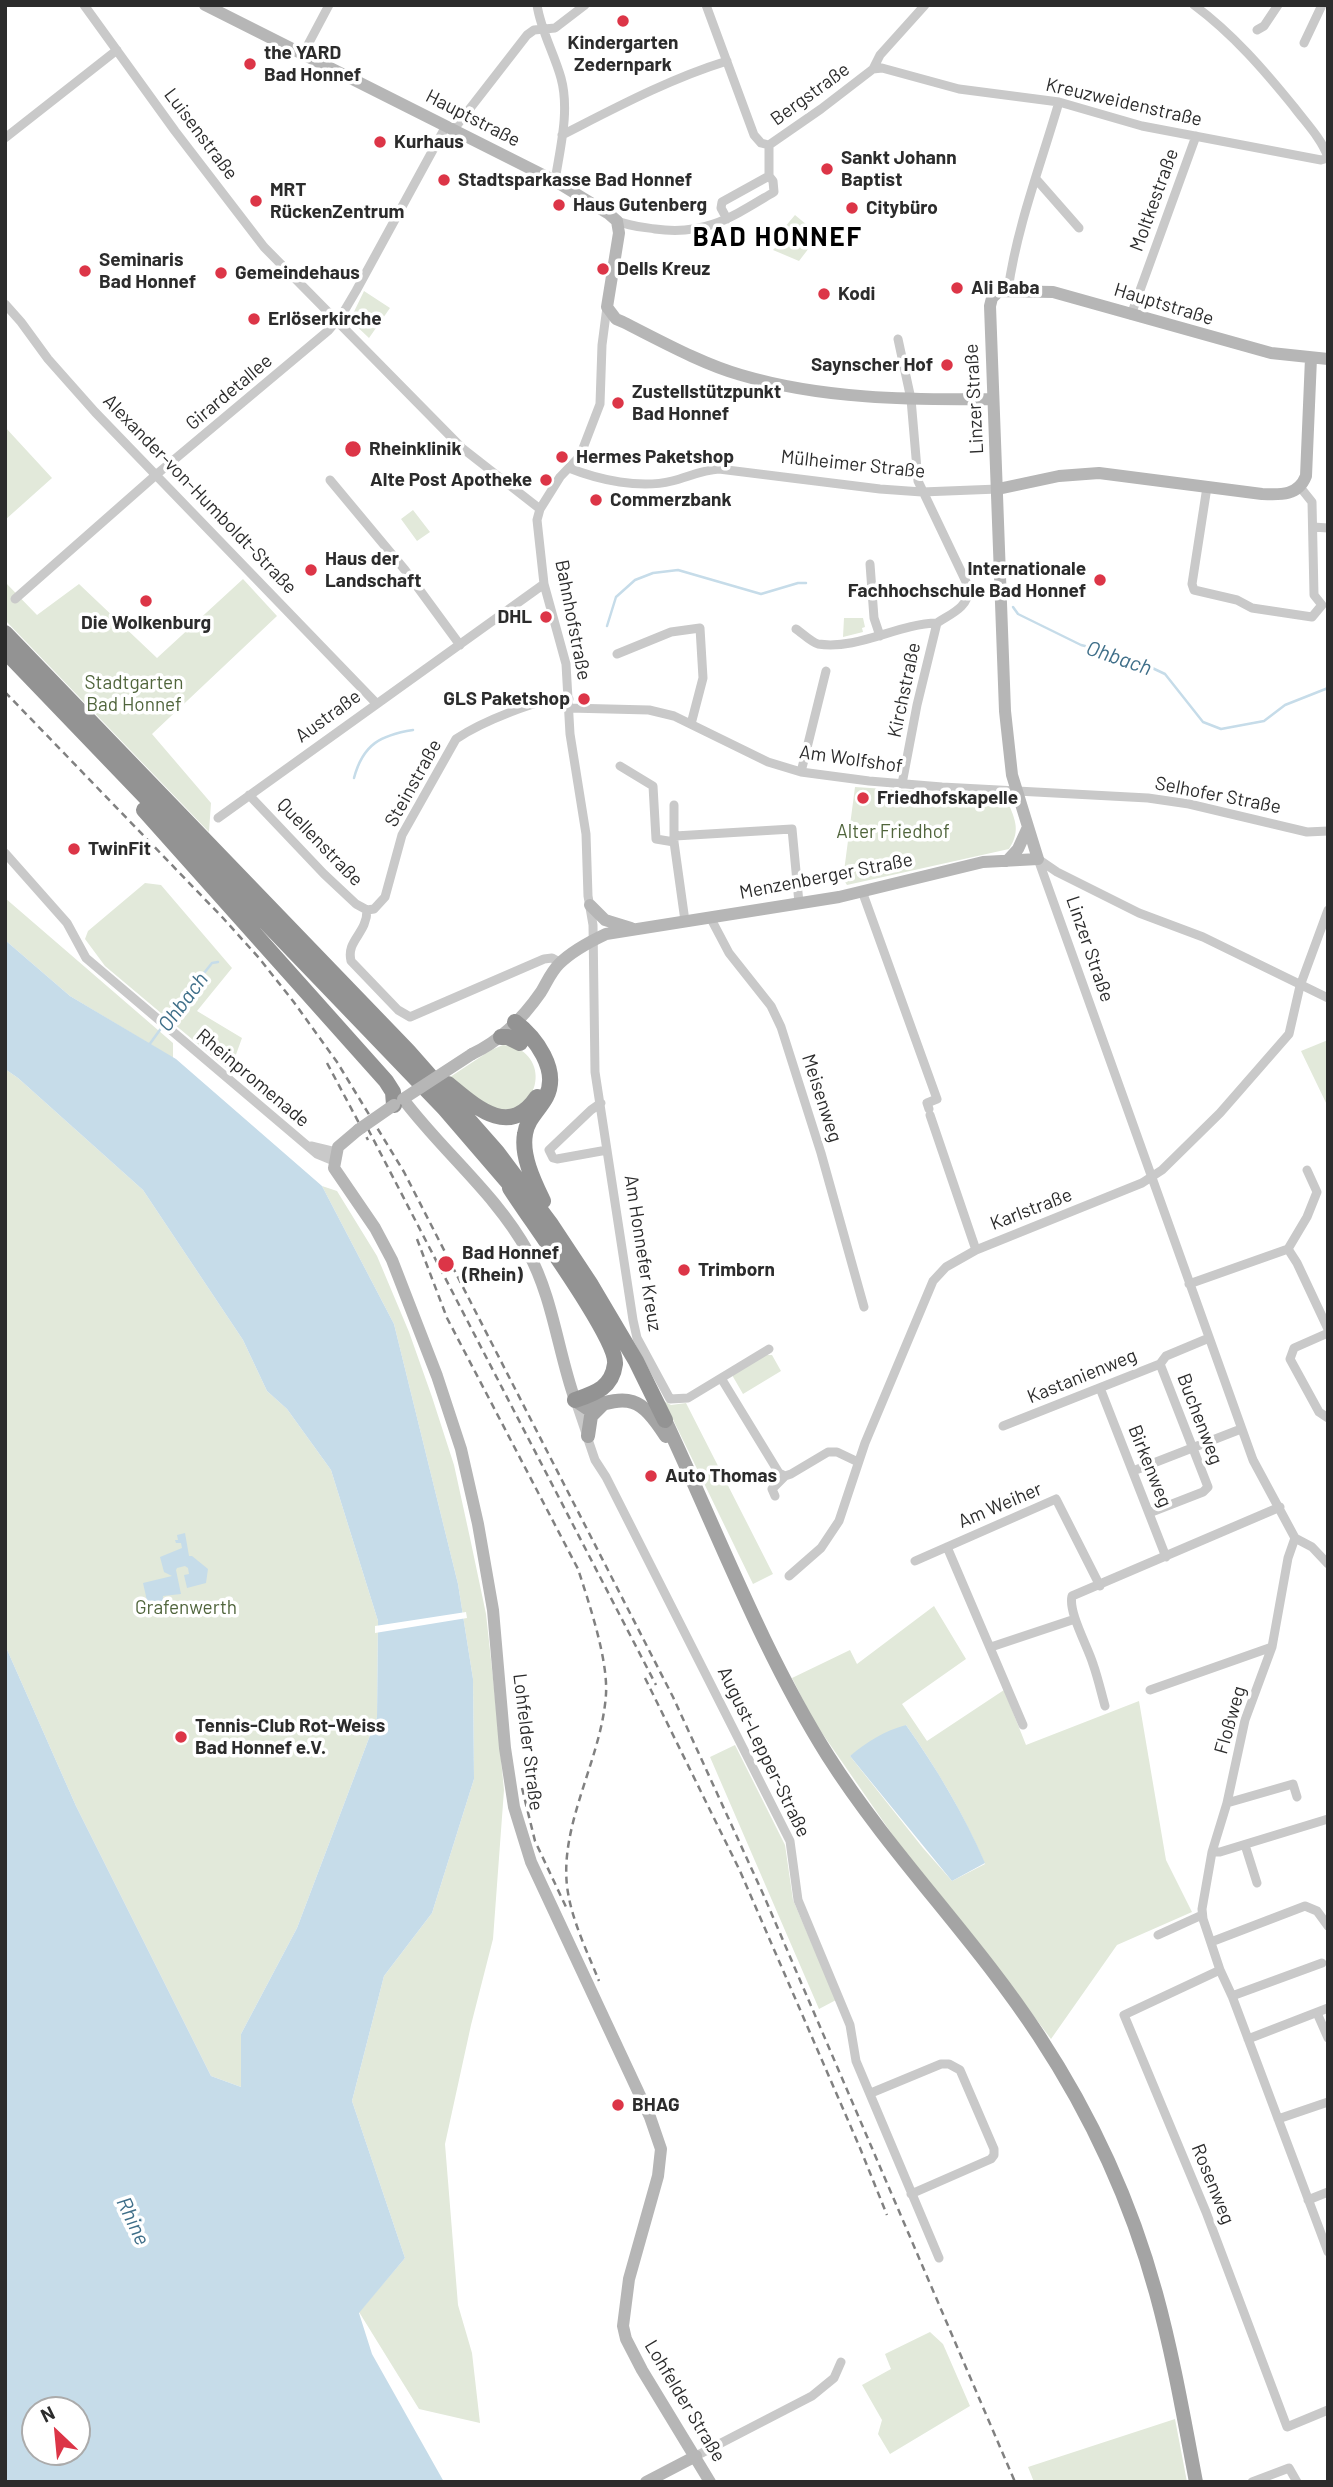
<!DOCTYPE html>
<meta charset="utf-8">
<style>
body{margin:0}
#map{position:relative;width:1333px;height:2487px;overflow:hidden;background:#fff;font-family:Barlow,sans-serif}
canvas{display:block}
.frame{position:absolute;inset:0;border:7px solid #2c2c2c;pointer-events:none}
.north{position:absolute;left:21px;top:2396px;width:70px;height:70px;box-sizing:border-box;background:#fff;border:2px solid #ababab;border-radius:50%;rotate:334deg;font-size:19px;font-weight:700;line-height:28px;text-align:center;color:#2c2c2c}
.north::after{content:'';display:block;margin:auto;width:24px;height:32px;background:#dc3547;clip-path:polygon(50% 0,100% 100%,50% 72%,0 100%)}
</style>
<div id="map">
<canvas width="1333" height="2487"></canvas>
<div class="frame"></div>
<div class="north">N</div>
</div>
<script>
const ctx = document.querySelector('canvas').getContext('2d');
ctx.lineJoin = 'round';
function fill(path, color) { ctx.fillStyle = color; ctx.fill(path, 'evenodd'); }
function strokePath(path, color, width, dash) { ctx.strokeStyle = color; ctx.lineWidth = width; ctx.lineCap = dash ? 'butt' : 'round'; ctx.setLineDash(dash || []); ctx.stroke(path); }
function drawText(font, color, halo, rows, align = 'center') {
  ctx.font = font + ' Barlow,sans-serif'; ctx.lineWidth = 7; ctx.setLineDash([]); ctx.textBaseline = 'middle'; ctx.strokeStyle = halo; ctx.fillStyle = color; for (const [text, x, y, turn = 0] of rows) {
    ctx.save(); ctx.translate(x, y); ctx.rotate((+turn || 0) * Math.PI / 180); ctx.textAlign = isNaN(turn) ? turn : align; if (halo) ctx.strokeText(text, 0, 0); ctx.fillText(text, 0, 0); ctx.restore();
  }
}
const green = new Path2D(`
 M 795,215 L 819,235 L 799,261 L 773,250 L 785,237 L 784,228 Z
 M 364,291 L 390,308 L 369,338 L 350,320 Z
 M 5,427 L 52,478 L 5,520 Z
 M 413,510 L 430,532 L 417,541 L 401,519 Z
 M 243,579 L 277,616 L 152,734 L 211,803 L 209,832 L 5,620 L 5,582 L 37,615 L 79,584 L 157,658 Z
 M 844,618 L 863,618 L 865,627 L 862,628 L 863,632 L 843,637 Z
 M 855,787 L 1006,797 C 1014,818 1022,829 1009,849 L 847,885 L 843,879 Z
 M 145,883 L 161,885 L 232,968 L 197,1011 L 242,1038 L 230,1071 L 105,966 L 85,939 L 88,931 Z
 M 5,898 L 173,1043 L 173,1058 L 70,996 L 5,940 Z
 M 1328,1040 L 1328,1107 L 1301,1051 Z
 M 503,1045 C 553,1049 542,1118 495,1109 C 483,1106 461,1086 450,1077 L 491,1050 Z
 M 5,1069 L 18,1078 L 143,1190 L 243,1340 L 267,1391 L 287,1409 L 331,1470 L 378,1621 L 377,1717 L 297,1928 L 241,2034 L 241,2087 L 211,2076 L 76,1806 L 5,1645 Z
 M 322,1186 L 337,1191 L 377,1256 L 409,1332 L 432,1397 L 454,1465 L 470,1538 L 486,1614 L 493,1678 L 504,1790 L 493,1939 L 471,2025 L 445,2144 L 458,2305 L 472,2353 L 480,2423 L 419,2409 L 359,2312 L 405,2258 L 352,2101 L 384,1976 L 432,1913 L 474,1779 L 473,1679 L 458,1584 L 394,1324 Z
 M 765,1355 L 772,1355 L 781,1371 L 743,1394 L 732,1375 Z
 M 664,1401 L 671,1405 L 686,1403 L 773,1574 L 753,1584 Z
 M 934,1606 L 966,1659 L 902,1704 L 927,1741 L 1004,1690 L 1026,1745 L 1139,1701 L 1166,1860 L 1192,1912 L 1117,1945 L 1051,2039 L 978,1942 L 901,1847 L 813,1720 L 792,1678 L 850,1650 L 857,1664 ZM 906,1725 C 937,1769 964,1814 985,1864 L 952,1881 L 923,1848 L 850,1756 Z
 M 735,1745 L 785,1845 L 793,1900 L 836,2000 L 819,2009 L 710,1757 Z
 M 930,2332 L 943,2344 L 970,2406 L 890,2454 L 878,2434 L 882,2420 L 862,2385 L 891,2369 L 885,2354 Z
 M 1175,2419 L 1187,2482 L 1034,2482 L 1028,2467 Z`);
const water = new Path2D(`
 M 5,940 L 70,996 L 176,1059 L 322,1186 L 394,1324 L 458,1584 L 473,1679 L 474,1779 L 432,1913 L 384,1976 L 352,2101 L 405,2258 L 359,2313 L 372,2354 L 444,2482 L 5,2482 L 5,1645 L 76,1806 L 211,2076 L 241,2087 L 241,2034 L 297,1928 L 377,1717 L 378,1621 L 331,1470 L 287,1409 L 267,1391 L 243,1340 L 143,1190 L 18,1078 L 5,1069 ZM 35,2410 L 77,2410 L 77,2452 L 35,2452 Z
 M 185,1533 L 189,1556 L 192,1556 L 208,1569 L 206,1583 L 187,1588 L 184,1575 L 189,1574 L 188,1568 L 185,1566 L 177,1568 L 176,1570 L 181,1594 L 163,1596 L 162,1612 L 150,1614 L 143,1583 L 172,1576 L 164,1572 L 160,1557 L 182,1548 L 181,1543 L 176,1543 L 175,1540 L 178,1540 L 177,1535 Z
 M 906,1725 C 937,1769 964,1814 985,1863 L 952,1881 L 850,1756 C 868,1741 884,1731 906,1725 Z`);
const pier = new Path2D(`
 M 466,1612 L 467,1618 L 375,1633 L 375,1626 Z`);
const stream = new Path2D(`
 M 1013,607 L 1018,614 L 1081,645 L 1129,657 L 1165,674 L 1203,722 L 1221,729 L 1264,721 L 1285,705 L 1328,688
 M 607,626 L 616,597 L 635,580 L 653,573 L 678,570 L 761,594 L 798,583 L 806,583
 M 354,778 C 363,744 381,735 413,730
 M 166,1021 L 212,963 L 218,962
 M 147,1045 L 149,1045 L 162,1027`);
const street = new Path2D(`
 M 84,5 L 175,131 L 264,247 L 462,448 L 540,509
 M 537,5 C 541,31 554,53 561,78 C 570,111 560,148 555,181
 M 706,5 L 754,135 L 761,143 L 769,145
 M 1194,5 C 1233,34 1264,70 1294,107 C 1306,123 1321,138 1328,157
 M 1257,30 L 1264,26 L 1278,5
 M 1304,43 L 1322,5
 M 303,54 L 329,5
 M 873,69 L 882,68 L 959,89 L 1059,102 L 1142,126 L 1321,160 L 1328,158
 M 454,129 L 527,35 L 534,30 L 555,28 L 585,5
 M 562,135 C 617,107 669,79 727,61
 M 5,138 L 117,50
 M 769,145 L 821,109 L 873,69 L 880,55 L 925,5
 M 1036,179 L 1079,228
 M 727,219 L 721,208 L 722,202 L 769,176
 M 617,221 C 629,226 642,227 655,229 C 706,236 732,217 774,192 L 773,181 L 769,176 L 769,145
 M 1008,290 C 1017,226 1041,164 1059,102
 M 5,304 L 21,322 L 48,359 L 95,412 L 376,703
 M 607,307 L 602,345 L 600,404 L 580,456 L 560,477 L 540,509 L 537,520 L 544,584 L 566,664 L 570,734 L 586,834 L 588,896 L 593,925 L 595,1072 L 633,1320 L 637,1338 L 670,1399 L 688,1398 L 769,1349
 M 1131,315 L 1196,136
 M 898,339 L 911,399 L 918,481 L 969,588 C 968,608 952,613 937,623 L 917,705 L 902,784
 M 569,468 C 599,480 640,489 672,481 C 688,477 702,470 719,469 L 880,489 L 922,492 L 998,489
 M 330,480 L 405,570 L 460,645
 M 1207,487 L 1192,584 L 1194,590 L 1237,600 L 1252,608 L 1312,617 L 1322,605 L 1314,595 L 1312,502 L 1300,487
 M 1313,527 L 1328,528
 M 870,564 L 874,618 L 880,636
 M 15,599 L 157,474 L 329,330 L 343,313 L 356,291 L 446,126
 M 796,629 C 802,633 811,642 818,644 C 859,650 897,624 937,623
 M 617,654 L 671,632 L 700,628 L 703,678 L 691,724
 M 569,708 L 649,710 L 674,716 L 768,762 L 801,772 L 869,781 L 942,787 L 1148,798 L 1189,804 L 1307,832 L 1328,831
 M 620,766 L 653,786 L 656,839 L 674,842
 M 801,772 L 826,671
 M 249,795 L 324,874 L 356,904 L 367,910
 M 674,805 L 674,842 L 685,921
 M 218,818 L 544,584
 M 675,836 L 792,829 L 799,903
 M 5,853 L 67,923 L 86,958 L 317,1154 L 334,1161
 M 1038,859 L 1253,1460 L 1295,1538 L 1312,1547 L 1328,1564
 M 1038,859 L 1057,872 L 1139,913 L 1203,937 L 1328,998
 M 862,891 L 937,1099 L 927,1103 L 929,1109
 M 367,910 L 374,909 L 385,897 L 402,835 L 456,739 C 478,724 543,695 569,699
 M 367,910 C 367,934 346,940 351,961 L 398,1010 L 410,1017 L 544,959 L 552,958 L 561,963
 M 710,917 L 729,953 L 771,1006 L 781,1027 L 821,1153 L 864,1307
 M 601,1103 L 591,1110 L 549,1150 L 553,1158 L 557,1159 L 607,1150
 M 930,1115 L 976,1250
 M 311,1146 L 336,1152
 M 1288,1249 L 1307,1217 L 1317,1192 L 1307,1170
 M 1189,1284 L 1288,1249 L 1297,1263 L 1328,1329
 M 1328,1333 L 1294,1348 L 1290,1359 L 1319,1412 L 1328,1418
 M 721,1378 L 779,1473 L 785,1476 L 791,1474 L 828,1452 L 837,1452 L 858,1462
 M 1100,1388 L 1166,1557
 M 575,1401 L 595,1460 L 606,1477 L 790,1841 L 798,1900 L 850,2025 L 856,2061 L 939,2258
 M 1003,1426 L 1160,1364 L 1166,1356 L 1209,1338
 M 1133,1471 L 1241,1429
 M 775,1496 L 772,1489 L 785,1476
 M 1149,1513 L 1203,1492 L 1208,1487 L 1160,1364
 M 1295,1538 L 1288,1558 L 1272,1647 L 1245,1720 L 1227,1803 L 1212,1852 L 1202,1909 L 1203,1919 L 1220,1970 L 1232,1996 L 1328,2252
 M 947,1547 L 1023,1725
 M 915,1561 L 1056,1499 L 1100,1586
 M 789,1576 L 821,1548 L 839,1521 L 865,1443 L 933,1281 L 946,1267 L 976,1250 L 1142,1183 L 1162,1170 L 1220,1113 L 1289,1034 L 1300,986 L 1328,910
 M 991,1647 L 1075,1619
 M 1150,1690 L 1272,1647
 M 1105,1706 C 1101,1692 1098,1678 1093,1664 C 1088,1647 1068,1612 1072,1596 L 1280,1507
 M 1227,1803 L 1293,1784 L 1297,1797
 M 1245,1845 L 1257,1883
 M 1212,1852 L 1220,1852 L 1328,1819
 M 1158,1935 L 1202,1915
 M 1211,1942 L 1305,1906 L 1317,1911 L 1328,1926
 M 1220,1970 L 1124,2015 L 1206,2212 L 1287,2427 L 1328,2410
 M 1232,1996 L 1322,1963
 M 1317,2013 L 1328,2038
 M 1248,2039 L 1328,2008
 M 871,2093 L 941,2064 L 949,2064 L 960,2070 L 994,2149 L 994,2155 L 991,2159 L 911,2194
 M 1278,2119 L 1328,2102
 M 1308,2200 L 1328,2192
 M 696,2456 L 812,2396 L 834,2378 L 841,2362
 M 1252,2482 L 1289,2468 L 1297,2482`);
const secondary = new Path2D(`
 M 205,5 L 555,181 L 609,214 L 617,221 L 619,233 L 607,307 L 616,319 L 623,322 C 659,340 702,364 741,375 C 822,399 909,400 992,399
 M 998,489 L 1059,476 L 1099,473 L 1262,494 C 1281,495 1298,496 1306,476 L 1311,358
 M 1007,861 L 1018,849 L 1028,827
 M 590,905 L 605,920 L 631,928
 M 472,1054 C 500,1041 523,1018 541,992 C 547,982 551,972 559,964 C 572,951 589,942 606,934 L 839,897 L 983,862 L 1038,859 L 1012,775 L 1005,711 L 990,306 L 992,298 L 999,291 L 1053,292 L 1271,353 L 1328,359
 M 394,1105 L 403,1099 C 443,1152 496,1194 528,1252 C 553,1298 558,1352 575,1400
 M 358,1130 L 338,1147 L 334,1168 L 375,1228 L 392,1260 L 437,1376 L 461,1449 L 478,1524 L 493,1610 L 505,1748 L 514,1807 L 531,1862 L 650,2117 L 661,2149 L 658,2176 L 629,2279 L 623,2326 L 626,2339 L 642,2370 L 710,2482
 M 646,2482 L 696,2456`);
const primary = new Path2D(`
 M 575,1400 L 587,1408 C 630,1395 640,1396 666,1436
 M 665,1420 C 718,1533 762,1651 828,1756 C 891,1855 975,1938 1039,2036 C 1091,2115 1131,2202 1156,2293 C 1173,2355 1184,2419 1196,2482
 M 588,1436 L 591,1416 L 604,1403`);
const highway = new Path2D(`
 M 5,633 L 408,1051 L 497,1152 L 550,1223 L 591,1285 L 636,1361 L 665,1420
 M 5,651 L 445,1109 L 519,1195
 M 144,810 L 386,1081 L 393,1092 L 394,1105
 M 515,1022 C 535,1037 560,1070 546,1097 C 539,1110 527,1119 525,1134 C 521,1156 534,1182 543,1201
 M 501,1037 L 508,1037 L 520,1043
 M 448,1084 C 475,1106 509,1139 537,1097
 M 510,1188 C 528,1217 618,1338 615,1364 C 612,1388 595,1393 575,1400`);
const rail = new Path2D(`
 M 5,692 L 223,918 L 259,958 L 293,1001 L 337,1062 L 404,1172 L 673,1697 L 764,1896 L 1015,2482
 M 327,1063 L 368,1140
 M 368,1129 L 656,1685
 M 417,1239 L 447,1318 L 578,1569 C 589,1603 608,1659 606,1694 C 602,1758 560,1822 567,1886 C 571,1919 587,1951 599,1981
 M 645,1678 L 740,1871 L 860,2148 L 887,2215
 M 522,1788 L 535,1841 L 566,1907`);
const secondaryBridge = new Path2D(`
 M 403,1099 L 472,1054
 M 358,1130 L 394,1105`);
const markers = [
 [623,21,7,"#dc3547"],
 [250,64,7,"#dc3547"],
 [380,142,7,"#dc3547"],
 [827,169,7,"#dc3547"],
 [444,180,7,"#dc3547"],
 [256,201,7,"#dc3547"],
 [559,205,7,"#dc3547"],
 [852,208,7,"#dc3547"],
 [603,269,7,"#dc3547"],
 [85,271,7,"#dc3547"],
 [221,273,7,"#dc3547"],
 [957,288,7,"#dc3547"],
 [824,294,7,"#dc3547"],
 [254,319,7,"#dc3547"],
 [947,365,7,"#dc3547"],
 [618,403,7,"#dc3547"],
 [353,449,9,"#dc3547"],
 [562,457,7,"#dc3547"],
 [546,480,7,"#dc3547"],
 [596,500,7,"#dc3547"],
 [311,570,7,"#dc3547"],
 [1100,580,7,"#dc3547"],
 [146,601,7,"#dc3547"],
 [546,617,7,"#dc3547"],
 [584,699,7,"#dc3547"],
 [863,798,7,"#dc3547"],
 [74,849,7,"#dc3547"],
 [446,1264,9,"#dc3547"],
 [684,1270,7,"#dc3547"],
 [651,1476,7,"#dc3547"],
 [181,1737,7,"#dc3547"],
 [618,2105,7,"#dc3547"]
];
const poiNames = [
 ["Kindergarten",623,43,"center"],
 ["Zedernpark",623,65,"center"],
 ["the YARD",264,53],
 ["Bad Honnef",264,75],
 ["Kurhaus",394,142],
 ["Sankt Johann",841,158],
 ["Baptist",841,180],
 ["Stadtsparkasse Bad Honnef",458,180],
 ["MRT",270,190],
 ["RückenZentrum",270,212],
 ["Haus Gutenberg",573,205],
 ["Citybüro",866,208],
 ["Seminaris",99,260],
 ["Bad Honnef",99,282],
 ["Dells Kreuz",617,269],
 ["Gemeindehaus",235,273],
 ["Ali Baba",971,288],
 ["Kodi",838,294],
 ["Erlöserkirche",268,319],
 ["Saynscher Hof",933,365,"right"],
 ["Zustellstützpunkt",632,392],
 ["Bad Honnef",632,414],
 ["Rheinklinik",369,449],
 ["Hermes Paketshop",576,457],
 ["Alte Post Apotheke",532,480,"right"],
 ["Commerzbank",610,500],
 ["Haus der",325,559],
 ["Landschaft",325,581],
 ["Internationale",1086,569,"right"],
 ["Fachhochschule Bad Honnef",1086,591,"right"],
 ["DHL",532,617,"right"],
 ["Die Wolkenburg",146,623,"center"],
 ["GLS Paketshop",570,699,"right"],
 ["Friedhofskapelle",877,798],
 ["TwinFit",88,849],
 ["Bad Honnef",462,1253],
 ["(Rhein)",462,1275],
 ["Trimborn",698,1270],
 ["Auto Thomas",665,1476],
 ["Tennis-Club Rot-Weiss",195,1726],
 ["Bad Honnef e.V.",195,1748],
 ["BHAG",632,2105]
];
const streetNames = [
 ["Bergstraße",810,94,-36],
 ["Kreuzweidenstraße",1124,102,13],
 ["Hauptstraße",473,118,27],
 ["Luisenstraße",201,134,53],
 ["Moltkestraße",1154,200,-70],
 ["Hauptstraße",1164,304,17],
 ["Girardetallee",229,392,-40],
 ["Linzer Straße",974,399,-93],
 ["Mülheimer Straße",853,464,6],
 ["Alexander-von-Humboldt-Straße",200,494,46],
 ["Bahnhofstraße",573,620,79],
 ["Kirchstraße",904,690,-78],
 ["Austraße",328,716,-36],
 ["Am Wolfshof",851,759,8],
 ["Steinstraße",413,783,-61],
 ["Selhofer Straße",1218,795,11],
 ["Quellenstraße",320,842,46],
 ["Menzenberger Straße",826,876,-11],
 ["Linzer Straße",1090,949,71],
 ["Rheinpromenade",253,1078,40],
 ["Meisenweg",822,1098,72],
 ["Karlstraße",1031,1209,-21],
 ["Am Honnefer Kreuz",643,1253,81],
 ["Kastanienweg",1082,1376,-22],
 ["Buchenweg",1200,1419,69],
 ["Birkenweg",1150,1466,68],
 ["Am Weiher",1000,1505,-23],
 ["Floßweg",1230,1720,-74],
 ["Lohfelder Straße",528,1742,83],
 ["August-Lepper-Straße",764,1752,64],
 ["Rosenweg",1213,2184,68],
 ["Lohfelder Straße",685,2401,59]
];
const parkNames = [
 ["Stadtgarten",134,683],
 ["Bad Honnef",134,705],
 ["Alter Friedhof",893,832],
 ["Grafenwerth",186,1608]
];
const waterNames = [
 ["Ohbach",1119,658,19],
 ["Ohbach",183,1002,-53],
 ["Rhine",133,2221,65]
];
const districtNames = [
 ["BAD HONNEF",778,237]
];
fill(green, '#e2e9da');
fill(water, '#c6dce9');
fill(pier, '#fff');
strokePath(stream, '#c6dce9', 2.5);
strokePath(street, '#c9c9c9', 9);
strokePath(secondary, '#b6b6b6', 12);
strokePath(primary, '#a4a4a4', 14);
strokePath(highway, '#939393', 16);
strokePath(rail, '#818181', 2.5, [7, 5]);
strokePath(secondaryBridge, '#b6b6b6', 12);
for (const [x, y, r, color] of markers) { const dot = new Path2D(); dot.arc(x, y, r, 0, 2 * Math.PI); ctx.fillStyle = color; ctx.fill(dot); strokePath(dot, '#fff', 2.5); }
drawText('bold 19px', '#2c2c2c', '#fff', poiNames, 'left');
drawText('19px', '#2c2c2c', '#fff', streetNames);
drawText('19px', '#50653c', '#fff', parkNames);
drawText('italic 21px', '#3f6f89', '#fff', waterNames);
ctx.letterSpacing = '2px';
drawText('bold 26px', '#000', '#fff', districtNames);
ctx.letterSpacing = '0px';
</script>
